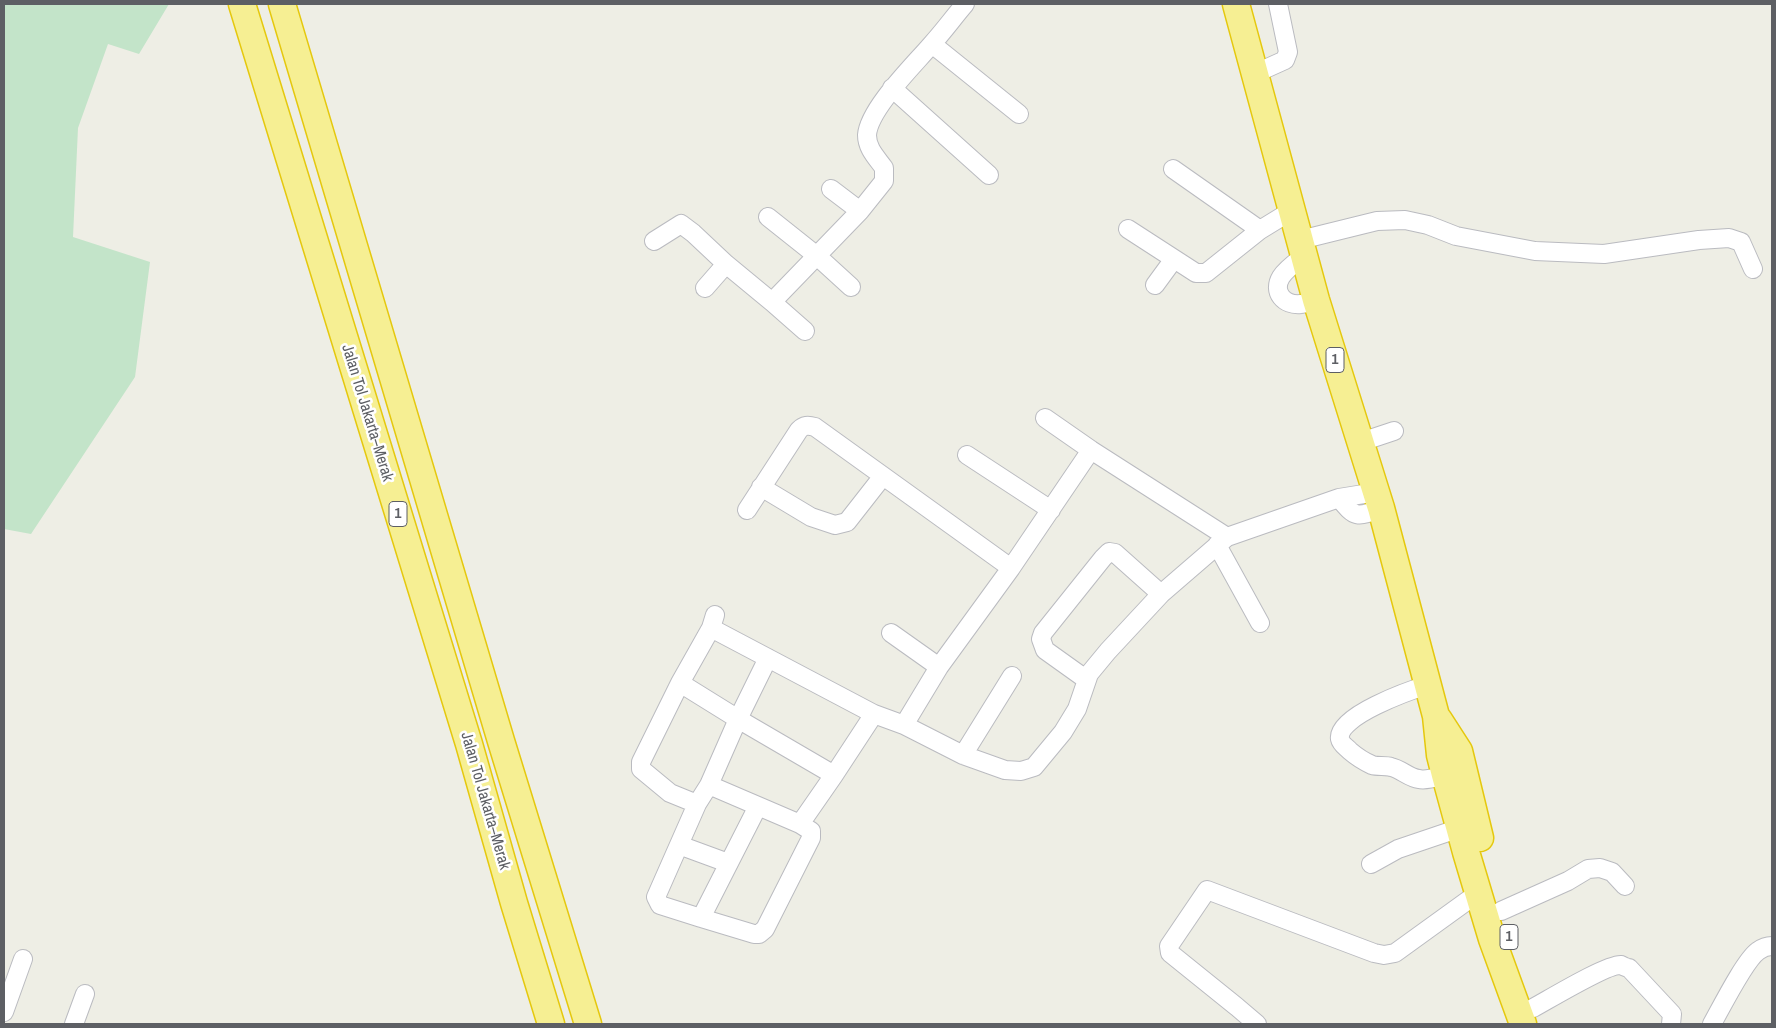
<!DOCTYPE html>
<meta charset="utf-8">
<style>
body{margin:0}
#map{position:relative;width:1776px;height:1028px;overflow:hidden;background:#eeeee5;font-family:"Archivo Narrow",sans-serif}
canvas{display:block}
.frame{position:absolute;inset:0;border:5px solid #5d5f64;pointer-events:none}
</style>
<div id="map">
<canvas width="1776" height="1028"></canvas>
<div class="frame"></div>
</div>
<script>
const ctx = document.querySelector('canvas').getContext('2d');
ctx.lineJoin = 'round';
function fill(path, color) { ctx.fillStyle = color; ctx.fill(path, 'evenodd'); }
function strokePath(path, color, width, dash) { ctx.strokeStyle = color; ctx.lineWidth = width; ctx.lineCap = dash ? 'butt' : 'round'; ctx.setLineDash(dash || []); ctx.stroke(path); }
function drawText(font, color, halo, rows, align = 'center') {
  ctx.font = font + ' "Archivo Narrow",sans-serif'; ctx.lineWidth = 5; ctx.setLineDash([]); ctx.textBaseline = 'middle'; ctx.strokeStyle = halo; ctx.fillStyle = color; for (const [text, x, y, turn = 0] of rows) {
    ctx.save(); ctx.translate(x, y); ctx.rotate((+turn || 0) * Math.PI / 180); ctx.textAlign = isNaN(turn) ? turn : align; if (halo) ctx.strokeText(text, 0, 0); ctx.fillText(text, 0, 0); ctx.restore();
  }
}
const green = new Path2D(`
 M 4,4 L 169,4 L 139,54 L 108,44 L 78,128 L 73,237 L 150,262 L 135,377 L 31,534 L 4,529 Z`);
const minor = new Path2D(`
 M 932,44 L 1019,114
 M 1254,74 L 1285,60 L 1288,52 L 1278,4
 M 892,88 L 989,175
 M 1173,169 L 1260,230
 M 831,189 L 860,211
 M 768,217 L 817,256 L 851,287
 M 1128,229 L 1196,273 L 1206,273 L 1260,230 L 1291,211
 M 1300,240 L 1377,221 L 1405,220 L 1428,225 L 1456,236 L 1535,251 L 1604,254 L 1699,240 L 1729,238 L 1741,242 L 1753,269
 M 654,241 L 681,224 L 693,233 L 726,264 L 772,302 L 860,211 L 884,181 L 884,168 C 877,158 867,149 867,135 C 869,109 913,66 931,45 C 943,32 953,18 965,4
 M 1304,256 C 1296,262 1286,269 1281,277 C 1272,292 1284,306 1301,304 C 1306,304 1311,301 1316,300
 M 1155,285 L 1174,259
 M 705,288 L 726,264
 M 772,302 L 805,331
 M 1045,418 L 1091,450 L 1227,537
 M 1361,442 L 1394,431
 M 967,455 L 1051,510
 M 761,487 L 811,517 L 835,525 L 847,522 L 883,476
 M 1339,498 C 1355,518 1357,518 1381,508
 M 747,510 L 799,430 C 804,425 808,425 815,427 L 1011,568
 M 1217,545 L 1260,623
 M 711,628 L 874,714 L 904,725 L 963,755 L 1005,770 L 1021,771 L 1034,767 L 1063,732 L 1077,709 L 1089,674 L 1108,651 L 1161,594 L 1227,537 L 1339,498 L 1376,492
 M 891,633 L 939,667
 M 1087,680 L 1045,650 L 1041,639 L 1043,633 L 1103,558 L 1109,552 L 1115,553 L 1161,594
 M 680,683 L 738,719 L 834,775 L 874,714
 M 1428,685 C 1411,690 1336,716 1340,739 C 1341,744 1346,747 1350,751 C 1357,757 1363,761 1372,765 C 1378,767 1385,765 1391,767 C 1401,769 1409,778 1419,779 C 1427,781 1437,777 1445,775
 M 904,725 L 939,667 L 1011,568 L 1091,450
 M 963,755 L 1012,676
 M 709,785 L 758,806 L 701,918 L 660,905 L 656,897 L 697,804 L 709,785 L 738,719 L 768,658
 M 697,804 L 670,793 L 641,769 L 641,762 L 680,683 L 711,628 L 715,615
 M 758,806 L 800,824 L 834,775
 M 679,845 L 728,863
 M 1371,864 L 1398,849 L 1460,828
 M 1501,911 L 1568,881 L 1588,869 L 1600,868 L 1612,872 L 1625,886
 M 701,918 L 754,934 L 759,934 L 765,929 L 811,838 L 811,831 L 800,824
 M 1533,1008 C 1548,1000 1607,964 1621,965 C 1623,966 1627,968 1629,968 L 1672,1014 L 1671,1024
 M 4,1012 L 23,959
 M 74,1024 L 85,994
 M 1257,1024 L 1237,1007 L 1170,953 L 1169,946 L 1207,890 L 1374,953 L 1384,955 L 1395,953 L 1478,893
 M 1712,1024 C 1721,1008 1745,960 1758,951 C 1762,948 1767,946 1772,946`);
const highway = new Path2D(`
 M 242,4 L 469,744 L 514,903 L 551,1024
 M 282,4 L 501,741 L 588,1024
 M 1236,4 L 1316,300 L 1381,508 L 1436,716 L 1440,755 L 1445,775 L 1466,852 L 1492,939 L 1523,1024
 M 1439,720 L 1459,751 L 1480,838`);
const shields = [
 [1335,360,18],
 [398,514,18],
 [1509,937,18]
];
const shieldNames = [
 ["1",1335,360],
 ["1",398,514],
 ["1",1509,937]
];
const streetNames = [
 ["Jalan Tol Jakarta–Merak",367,413,73],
 ["Jalan Tol Jakarta–Merak",485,801,74]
];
fill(green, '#c3e4c9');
strokePath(minor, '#babbc0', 20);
strokePath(highway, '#e5c80e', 29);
strokePath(minor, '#fff', 18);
strokePath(highway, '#f6ef93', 26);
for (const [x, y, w] of shields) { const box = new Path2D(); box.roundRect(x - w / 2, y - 12.5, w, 25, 4); ctx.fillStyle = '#fff'; ctx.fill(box); strokePath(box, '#5d5f64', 1); }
drawText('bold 15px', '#5d5f64', null, shieldNames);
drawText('16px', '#5d5f64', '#fff', streetNames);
</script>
